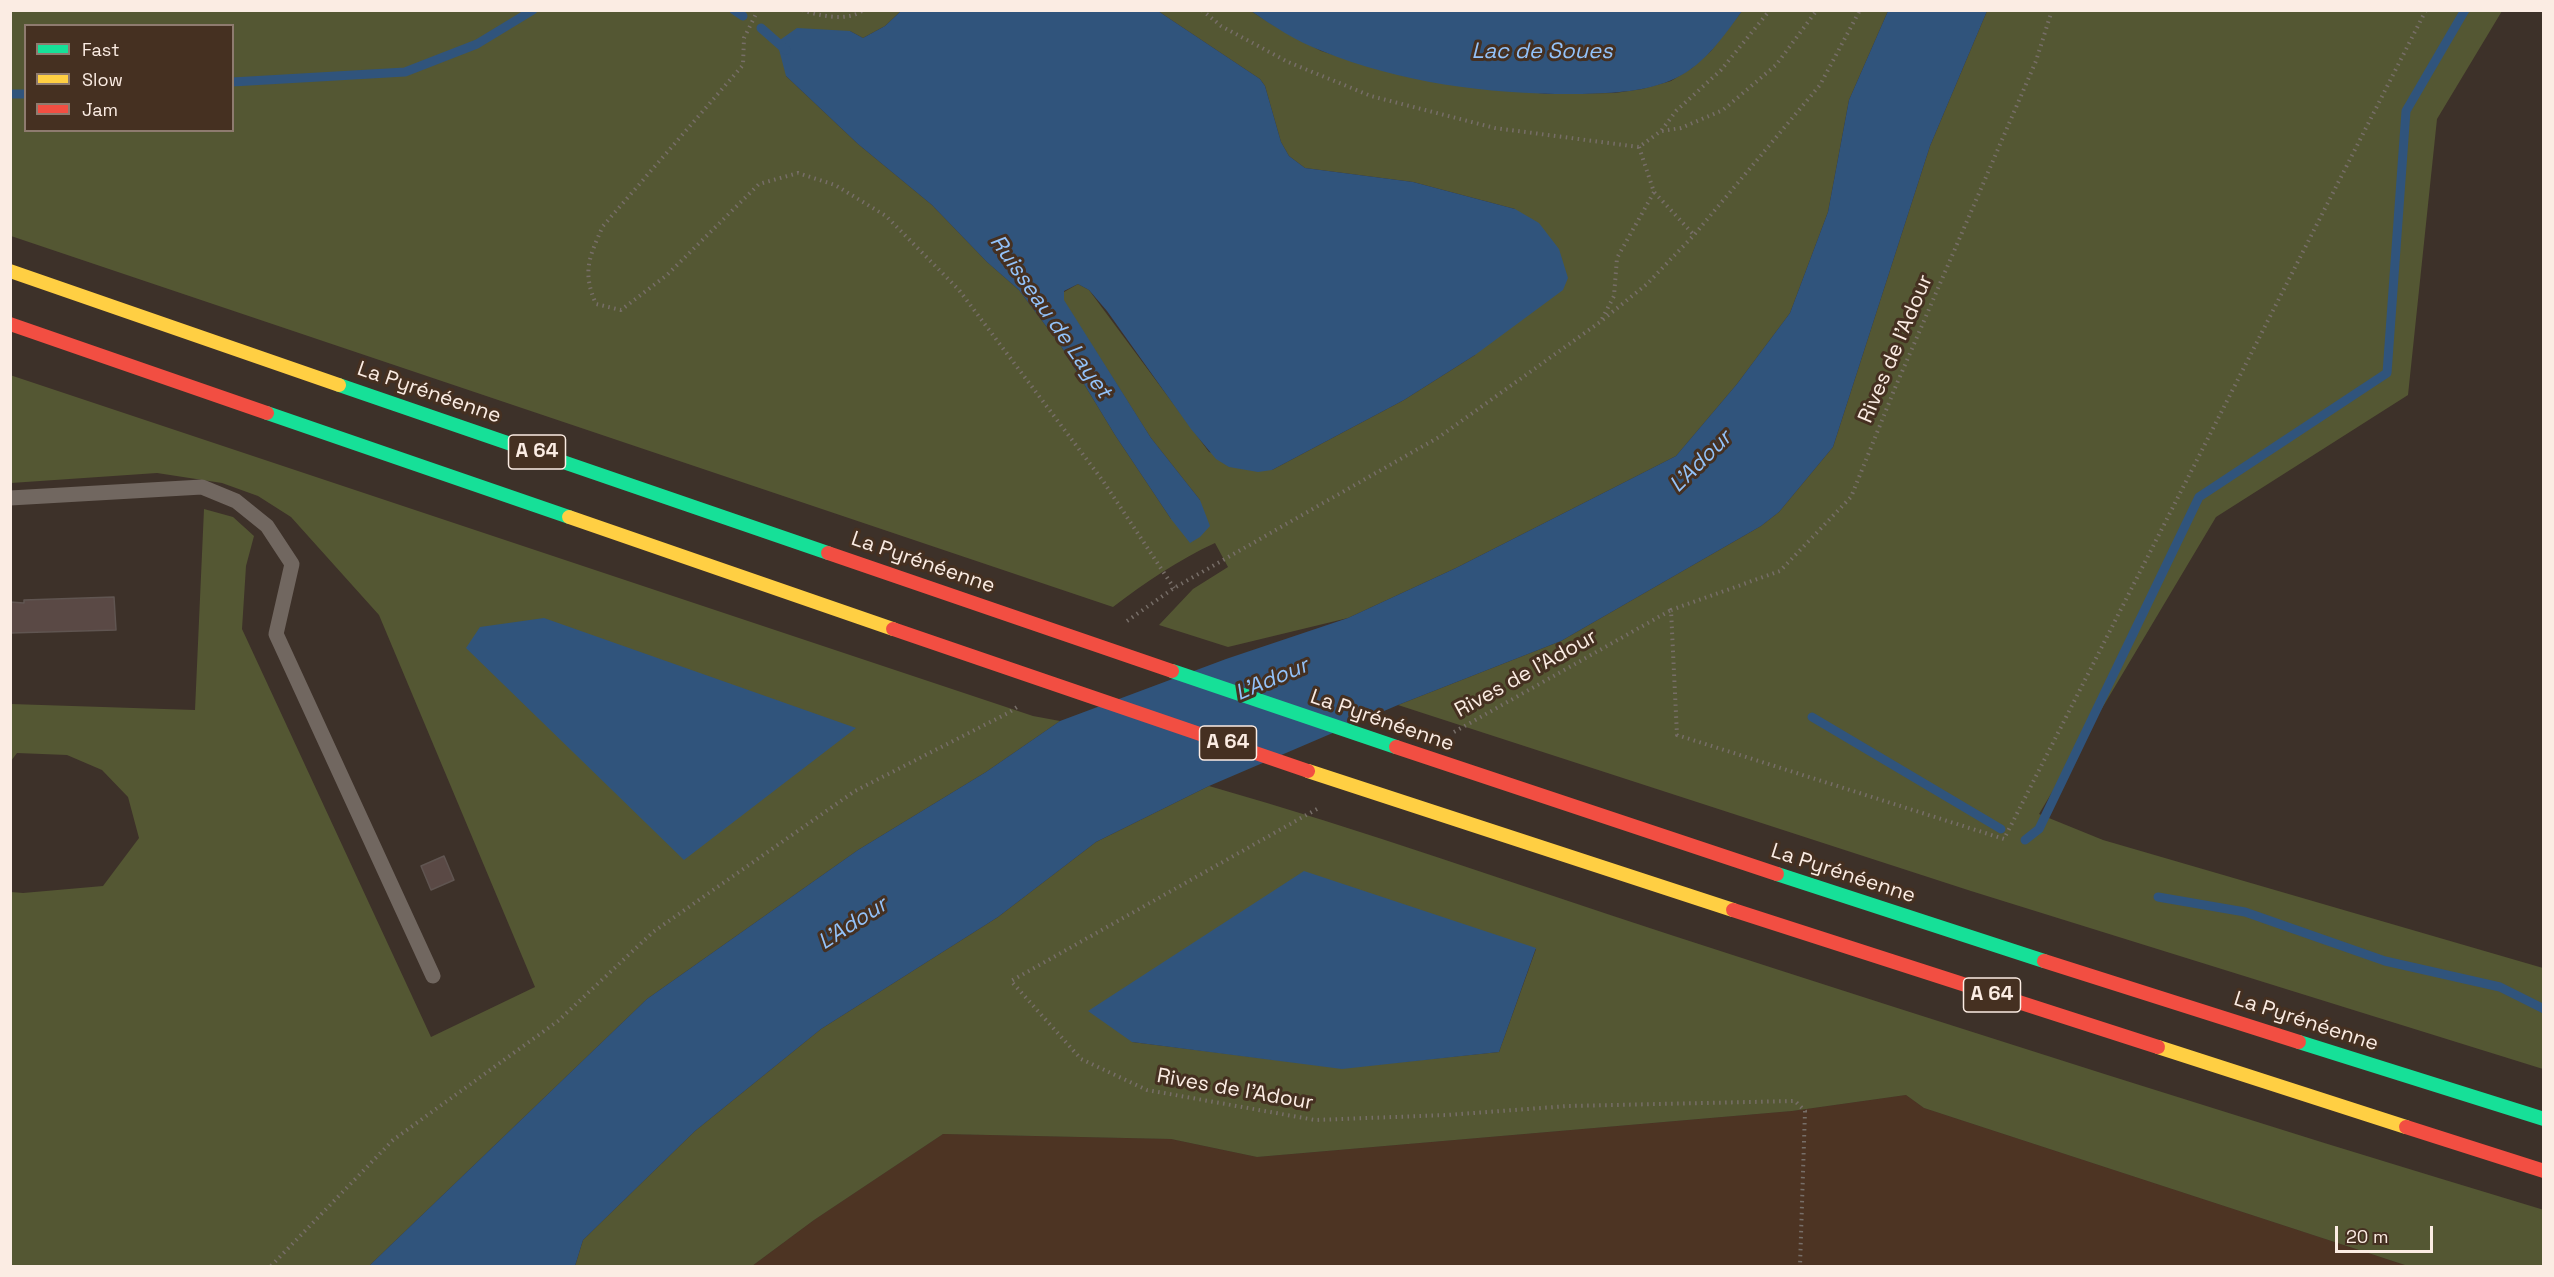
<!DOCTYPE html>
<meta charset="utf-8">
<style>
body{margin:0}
#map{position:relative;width:2554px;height:1277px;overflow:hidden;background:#3d3129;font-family:"Space Grotesk",sans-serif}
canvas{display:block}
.frame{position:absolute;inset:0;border:12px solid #fbece3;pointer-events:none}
.legend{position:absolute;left:24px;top:24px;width:210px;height:108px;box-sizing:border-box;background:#453021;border:2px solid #8e7b6f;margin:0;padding:8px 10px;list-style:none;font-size:18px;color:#fbece3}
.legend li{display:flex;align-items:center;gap:12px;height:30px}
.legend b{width:30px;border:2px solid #8e7b6f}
.scale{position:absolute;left:2335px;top:1226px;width:98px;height:27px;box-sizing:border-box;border:3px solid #fbece3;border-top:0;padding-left:8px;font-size:18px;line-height:21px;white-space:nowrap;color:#fbece3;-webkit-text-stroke:4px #453021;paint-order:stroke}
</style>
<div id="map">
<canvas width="2554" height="1277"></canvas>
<div class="frame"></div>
<ul class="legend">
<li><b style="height:8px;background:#16e098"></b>Fast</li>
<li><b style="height:8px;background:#ffcf43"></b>Slow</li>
<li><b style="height:8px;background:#f24e42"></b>Jam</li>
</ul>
<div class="scale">20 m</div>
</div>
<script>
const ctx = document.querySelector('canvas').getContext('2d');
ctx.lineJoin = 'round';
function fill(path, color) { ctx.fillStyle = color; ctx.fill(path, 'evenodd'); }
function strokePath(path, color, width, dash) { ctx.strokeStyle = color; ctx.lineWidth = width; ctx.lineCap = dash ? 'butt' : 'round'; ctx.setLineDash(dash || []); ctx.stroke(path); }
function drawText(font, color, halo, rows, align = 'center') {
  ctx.font = font + ' "Space Grotesk",sans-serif'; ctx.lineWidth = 6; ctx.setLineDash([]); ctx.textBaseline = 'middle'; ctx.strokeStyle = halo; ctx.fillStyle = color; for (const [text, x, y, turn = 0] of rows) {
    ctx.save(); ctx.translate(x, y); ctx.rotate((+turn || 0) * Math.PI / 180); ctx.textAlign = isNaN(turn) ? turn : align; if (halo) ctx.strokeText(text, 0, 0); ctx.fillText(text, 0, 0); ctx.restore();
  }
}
const built = new Path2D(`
 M 1906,1095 L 1924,1108 L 2408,1266 L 752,1266 L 814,1220 L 943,1134 L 1171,1139 L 1257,1157 L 1792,1111 Z`);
const green = new Path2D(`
 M 10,11 L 901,11 L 885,26 L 863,38 L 850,31 L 786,76 L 858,144 L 932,205 L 987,262 L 1019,290 L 1061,346 L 1115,435 L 1171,519 L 1200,500 L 1151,438 L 1063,300 L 1064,292 L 1078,284 L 1089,290 L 1209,452 L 1272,470 L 1404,400 L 1475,355 L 1515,209 L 1413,182 L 1305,168 L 1289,156 L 1281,142 L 1265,86 L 1260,79 L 1158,11 L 1251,11 L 1273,25 L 1321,51 L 1404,76 L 1546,94 L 1615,93 L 1642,89 L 1671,81 L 1692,68 L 1711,51 L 1742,11 L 1888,11 L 1849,100 L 1828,212 L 1790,313 L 1737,384 L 1676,456 L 1456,568 L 1348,618 L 1228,647 L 1159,625 L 1193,589 L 1228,567 L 1215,543 C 1178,560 1146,582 1113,607 L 11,236 ZM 26,26 L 232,26 L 232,130 L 26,130 Z
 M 1987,11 L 2502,11 L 2437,119 L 2408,395 L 2216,517 L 2039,814 L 2103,840 L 2543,968 L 2543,1069 L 1971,891 L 1398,705 L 1561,641 L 1761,526 L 1779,512 L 1833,447 L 1930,146 Z
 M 10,375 L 1033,716 L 1060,721 L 986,772 L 858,850 L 647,999 L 369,1266 L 11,1266 L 11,892 L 23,893 L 103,886 L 139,838 L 128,797 L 102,770 L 67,755 L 17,753 L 11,761 L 11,704 L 195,710 L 204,509 L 233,517 L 254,536 L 246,566 L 242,629 L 431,1037 L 535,987 L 379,615 L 291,517 L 258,496 L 222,483 L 157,473 L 11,483 Z
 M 1209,786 C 1364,830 1517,885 1671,935 C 1961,1029 2252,1122 2544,1210 L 2543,1266 L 2408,1266 L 1924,1108 L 1906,1095 L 1792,1111 L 1257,1157 L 1171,1139 L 943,1134 L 814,1220 L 752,1266 L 575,1266 L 583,1240 L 695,1131 L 821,1029 L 998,917 L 1096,842 ZM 1536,949 L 1499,1052 L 1342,1068 L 1132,1042 Z`);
const water = new Path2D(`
 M 901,11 L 1158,11 L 1260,79 L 1265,86 L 1281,142 L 1289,156 L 1305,168 L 1413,182 L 1515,209 L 1539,223 L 1559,249 L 1568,278 L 1563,290 L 1475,355 L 1404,400 L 1272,470 L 1258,472 L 1229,467 L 1216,459 L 1191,429 L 1107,311 L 1089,290 L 1078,284 L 1064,291 L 1064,300 L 1151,438 L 1200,500 L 1210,526 L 1200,537 L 1190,543 L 1171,519 L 1115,435 L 1061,346 L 1019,290 L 987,262 L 932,205 L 858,144 L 786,76 L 777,42 L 797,28 L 850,31 L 863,38 L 885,26 Z
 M 1251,11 L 1742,11 C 1724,36 1705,64 1676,78 C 1647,92 1613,93 1582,94 C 1495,95 1403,84 1322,51 C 1296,41 1273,26 1251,11 Z
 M 1888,11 L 1987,11 L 1930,146 L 1833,447 L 1779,512 L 1761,526 L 1561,641 L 1398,705 L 1209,786 L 1096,842 L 998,917 L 821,1029 L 695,1131 L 583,1240 L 575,1266 L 369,1266 L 647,999 L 858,850 L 986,772 L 1060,721 L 1226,659 L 1348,618 L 1456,568 L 1676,456 L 1737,384 L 1790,313 L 1828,212 L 1849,100 Z
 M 544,618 L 856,728 L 684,860 L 466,648 L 480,627 Z
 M 1304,871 L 1536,948 L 1499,1052 L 1342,1069 L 1132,1042 L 1088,1011 Z`);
const stream = new Path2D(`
 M 734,10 L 743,16
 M 761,28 L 786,50
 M 232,82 L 405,72 L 477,44 L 533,10
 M 10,94 L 26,94
 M 1812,717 L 2001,829
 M 2025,840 L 2039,829 L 2199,497 L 2387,373 L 2406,111 L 2465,10
 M 2158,897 L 2245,912 L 2385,961 L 2500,987 L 2544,1009`);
const building = new Path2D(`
 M 114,597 L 116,630 L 10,633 L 10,602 L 24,603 L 24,600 Z
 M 444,856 L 454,880 L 431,890 L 421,866 Z`);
const path = new Path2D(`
 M 758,10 L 744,38 L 743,65 L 603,226 C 589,257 582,272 596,304 L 621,310 L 667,275 L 759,184 L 798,173 L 835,185 L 886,216 L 959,290 L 1103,481 L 1174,588
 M 802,10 C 819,16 849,22 863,10
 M 1202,10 L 1221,26 L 1288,62 L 1371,96 L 1495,128 L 1639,147 L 1661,131 L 1676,111 L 1721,70 L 1770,10
 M 2052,10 L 2036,61 L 1895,388 L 1851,497 L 1780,571 L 1671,610 L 1677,735 L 2004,839 L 2426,10
 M 1662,131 L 1681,128 L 1723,110 L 1776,65 L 1817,10
 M 1639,147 L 1654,192 L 1694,235
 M 1602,319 L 1614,296 L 1617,258 L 1654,192
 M 1127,621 L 1174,588 L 1439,437 L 1600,322 L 1647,284 L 1694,235 L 1820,85 L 1860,10
 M 1454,732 L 1671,610
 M 1317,809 L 1011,981 L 1081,1059 L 1147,1090 L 1315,1120 L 1447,1115 L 1568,1106 L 1795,1101 L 1805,1111 L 1800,1266
 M 271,1266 L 393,1140 L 558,1021 L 653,932 L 855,791 L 1008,713 L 1017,707`);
const lane = new Path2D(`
 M 10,498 L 202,487 L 236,501 L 267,526 L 292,564 L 276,634 L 433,976`);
const fast = new Path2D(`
 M 339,385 L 828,553
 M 267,413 L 569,517
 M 1172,671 L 1396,747
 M 1777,874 L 2044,961
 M 2299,1042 L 2544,1119`);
const slow = new Path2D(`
 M 10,271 L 339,385
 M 569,517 L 893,629
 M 1308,771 L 1733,910
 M 2158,1047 L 2406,1127`);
const jam = new Path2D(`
 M 10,324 L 267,413
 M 828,553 L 1172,671
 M 893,629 L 1308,771
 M 1396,747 L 1777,874
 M 1733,910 L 2158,1047
 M 2044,961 L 2299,1042
 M 2406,1127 L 2544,1171`);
const shields = [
 [537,452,57],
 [1228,743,57],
 [1992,995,57]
];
const shieldNames = [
 ["A 64",537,452],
 ["A 64",1228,743],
 ["A 64",1992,995]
];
const streetNames = [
 ["Rives de l'Adour",1896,349,-67],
 ["La Pyrénéenne",429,393,19],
 ["La Pyrénéenne",923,563,19],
 ["Rives de l'Adour",1526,674,-29],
 ["La Pyrénéenne",1382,721,19],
 ["La Pyrénéenne",1843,874,18],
 ["La Pyrénéenne",2306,1022,18],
 ["Rives de l'Adour",1235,1090,10]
];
const waterNames = [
 ["Lac de Soues",1542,52],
 ["Ruisseau de Layet",1050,317,55],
 ["L'Adour",1701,462,-45],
 ["L'Adour",1272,680,-23],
 ["L'Adour",853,924,-33]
];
fill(built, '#4d3423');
fill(green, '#545733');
fill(water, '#30547c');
strokePath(stream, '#30547c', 9);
fill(building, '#5a4945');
strokePath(building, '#605551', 1.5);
strokePath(path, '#776e68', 4, [1.5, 4.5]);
strokePath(lane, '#716760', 15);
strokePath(fast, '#16e098', 14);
strokePath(slow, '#ffcf43', 14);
strokePath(jam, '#f24e42', 14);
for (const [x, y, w] of shields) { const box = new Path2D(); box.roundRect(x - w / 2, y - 17, w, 34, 4.5); ctx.fillStyle = '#453021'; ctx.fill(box); strokePath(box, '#fbece3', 1.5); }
drawText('bold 20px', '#fbece3', null, shieldNames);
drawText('21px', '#fbece3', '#453021', streetNames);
drawText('italic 22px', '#93c2f9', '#453021', waterNames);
</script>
